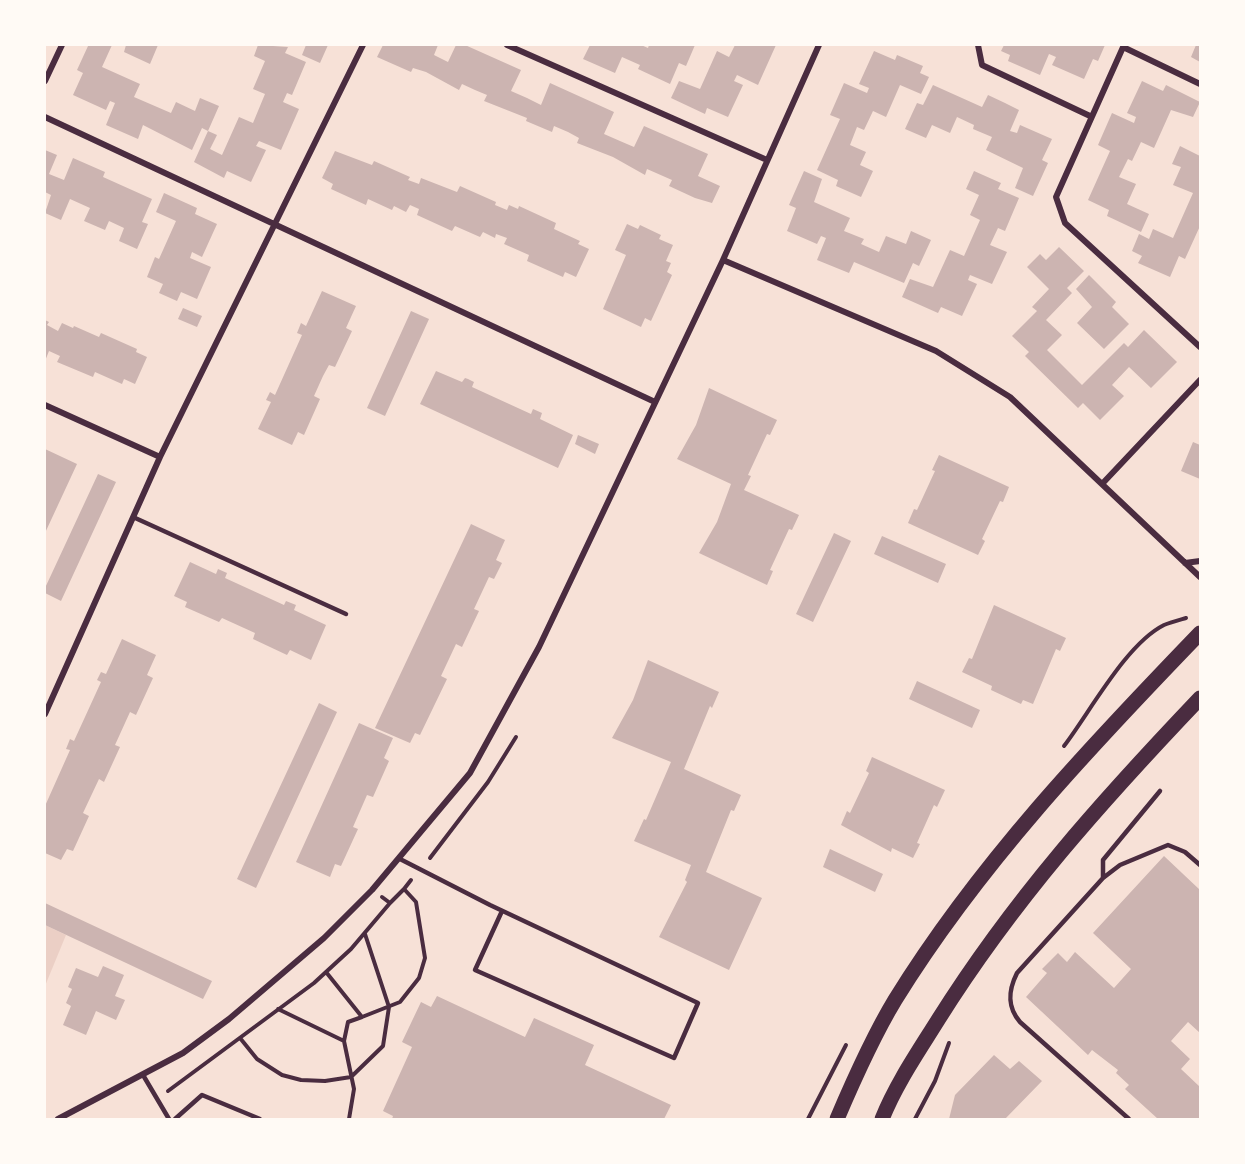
<!DOCTYPE html>
<style>
body{margin:0}
#map{position:relative;width:1245px;height:1164px;overflow:hidden;background:#f7e1d7;font-family:Figtree,sans-serif}
canvas{display:block}
.frame{position:absolute;inset:0;border:46px solid #fffaf5;pointer-events:none}
</style>
<div id="map">
<canvas width="1245" height="1164"></canvas>
<div class="frame"></div>
</div>
<script>
const ctx = document.querySelector('canvas').getContext('2d');
ctx.lineJoin = 'round';
function fill(path, color) { ctx.fillStyle = color; ctx.fill(path, 'evenodd'); }
function strokePath(path, color, width, dash) { ctx.strokeStyle = color; ctx.lineWidth = width; ctx.lineCap = dash ? 'butt' : 'round'; ctx.setLineDash(dash || []); ctx.stroke(path); }
const green = new Path2D(`
 M 45,925 L 66,935 L 45,986 Z`);
const building = new Path2D(`
 M 112,45 L 102,67 L 140,84 L 134,97 L 171,113 L 176,102 L 195,111 L 200,98 L 219,106 L 208,131 L 217,135 L 210,149 L 222,155 L 239,117 L 253,123 L 265,94 L 253,89 L 265,61 L 254,56 L 258,45 L 288,47 L 285,53 L 306,62 L 292,95 L 287,93 L 283,102 L 299,109 L 281,150 L 259,141 L 256,146 L 266,150 L 251,182 L 227,171 L 224,178 L 194,162 L 208,131 L 202,128 L 192,150 L 143,125 L 138,139 L 106,125 L 115,103 L 110,101 L 106,110 L 73,95 L 83,73 L 77,70 L 88,46 Z
 M 126,45 L 158,45 L 150,64 L 124,52 Z
 M 306,45 L 328,45 L 320,63 L 302,55 Z
 M 383,45 L 438,45 L 434,55 L 448,62 L 456,45 L 465,45 L 521,70 L 511,91 L 527,98 L 541,105 L 550,83 L 614,112 L 604,134 L 620,141 L 634,147 L 644,126 L 708,154 L 698,176 L 720,186 L 712,203 L 695,198 L 669,186 L 672,180 L 647,169 L 645,175 L 613,157 L 577,143 L 579,138 L 568,132 L 554,126 L 552,132 L 526,121 L 527,118 L 484,101 L 487,95 L 475,90 L 462,84 L 459,90 L 426,72 L 413,68 L 411,72 L 377,57 Z
 M 590,45 L 641,45 L 648,48 L 649,45 L 695,45 L 686,66 L 679,63 L 670,84 L 638,69 L 640,65 L 622,57 L 615,73 L 583,59 Z
 M 735,45 L 776,45 L 758,85 L 737,75 L 734,81 L 743,85 L 728,117 L 707,108 L 705,114 L 671,98 L 679,81 L 700,89 L 717,51 L 729,57 Z
 M 1004,45 L 1105,45 L 1098,61 L 1093,59 L 1084,79 L 1052,65 L 1056,57 L 1049,54 L 1040,75 L 1008,61 L 1010,55 L 1001,51 Z
 M 1196,45 L 1200,45 L 1200,62 L 1191,57 Z
 M 874,51 L 895,60 L 897,55 L 923,66 L 920,73 L 929,77 L 921,94 L 900,85 L 886,117 L 873,111 L 864,130 L 857,127 L 850,145 L 866,152 L 860,165 L 873,171 L 861,197 L 836,186 L 838,180 L 817,170 L 840,119 L 830,115 L 844,83 L 867,93 L 869,88 L 859,84 Z
 M 1142,81 L 1163,91 L 1166,85 L 1200,102 L 1193,117 L 1171,110 L 1154,148 L 1141,142 L 1132,161 L 1128,159 L 1119,177 L 1136,184 L 1127,204 L 1149,214 L 1141,232 L 1107,216 L 1109,210 L 1088,200 L 1110,151 L 1098,145 L 1112,113 L 1134,123 L 1136,117 L 1127,113 Z
 M 933,85 L 982,107 L 988,95 L 1005,103 L 1019,110 L 1010,131 L 1017,133 L 1020,125 L 1052,139 L 1042,160 L 1048,163 L 1033,196 L 1015,188 L 1023,168 L 986,150 L 992,137 L 973,129 L 974,125 L 957,117 L 950,133 L 932,125 L 926,138 L 905,129 L 917,103 L 923,105 Z
 M 1180,146 L 1200,156 L 1200,226 L 1185,259 L 1179,256 L 1170,277 L 1138,263 L 1142,256 L 1132,251 L 1139,234 L 1149,239 L 1153,229 L 1173,238 L 1193,193 L 1173,185 L 1181,167 L 1172,164 Z
 M 45,150 L 57,155 L 49,174 L 64,180 L 73,158 L 105,172 L 103,177 L 152,199 L 142,222 L 148,224 L 137,249 L 119,241 L 124,228 L 109,221 L 105,230 L 84,221 L 90,208 L 70,199 L 61,220 L 45,213 L 51,195 L 45,192 Z
 M 335,151 L 372,165 L 374,161 L 410,177 L 408,180 L 419,184 L 421,178 L 457,192 L 460,186 L 496,202 L 495,205 L 507,210 L 509,205 L 518,209 L 519,206 L 556,223 L 554,229 L 580,241 L 578,244 L 589,249 L 576,277 L 565,272 L 563,277 L 527,261 L 529,255 L 504,244 L 507,238 L 496,234 L 495,238 L 483,232 L 480,237 L 455,226 L 452,231 L 417,215 L 419,209 L 410,205 L 406,212 L 394,206 L 392,210 L 368,199 L 366,205 L 331,189 L 333,184 L 322,178 Z
 M 804,171 L 822,179 L 814,202 L 850,218 L 844,231 L 864,239 L 861,244 L 879,252 L 886,236 L 906,244 L 911,231 L 931,240 L 919,266 L 913,263 L 904,283 L 854,262 L 849,273 L 817,260 L 826,238 L 821,236 L 817,244 L 787,231 L 796,208 L 789,205 Z
 M 974,171 L 1001,183 L 998,189 L 1019,198 L 1005,231 L 998,228 L 990,245 L 1007,252 L 992,284 L 970,275 L 968,280 L 977,284 L 962,316 L 941,307 L 938,313 L 902,297 L 910,279 L 933,287 L 950,250 L 964,256 L 980,220 L 970,215 L 979,195 L 966,189 Z
 M 164,193 L 197,208 L 195,214 L 217,224 L 202,257 L 192,252 L 190,258 L 211,267 L 197,299 L 181,292 L 177,301 L 159,293 L 163,284 L 147,277 L 155,257 L 159,259 L 176,221 L 156,212 Z
 M 627,224 L 638,229 L 640,225 L 661,235 L 659,239 L 673,245 L 666,261 L 671,263 L 667,272 L 672,275 L 651,321 L 645,318 L 641,327 L 603,309 L 626,255 L 615,250 Z
 M 1059,247 L 1084,271 L 1067,288 L 1072,293 L 1046,320 L 1062,335 L 1047,350 L 1082,385 L 1124,343 L 1128,347 L 1144,330 L 1177,362 L 1151,388 L 1129,367 L 1112,385 L 1124,396 L 1100,420 L 1083,403 L 1078,408 L 1025,356 L 1029,352 L 1012,336 L 1037,311 L 1032,307 L 1049,289 L 1027,267 L 1040,254 L 1046,260 Z
 M 1089,275 L 1116,302 L 1112,307 L 1129,324 L 1104,349 L 1077,323 L 1092,307 L 1076,289 Z
 M 322,291 L 356,306 L 346,328 L 352,331 L 335,367 L 329,365 L 323,376 L 314,396 L 320,399 L 304,435 L 298,432 L 292,445 L 258,429 L 271,402 L 266,400 L 270,392 L 275,395 L 302,335 L 297,333 L 301,323 L 306,326 Z
 M 183,308 L 202,316 L 197,327 L 178,319 Z
 M 411,311 L 429,319 L 385,416 L 367,408 Z
 M 45,320 L 49,322 L 47,325 L 58,331 L 62,323 L 73,328 L 74,326 L 99,337 L 101,333 L 137,349 L 136,352 L 147,357 L 135,384 L 124,379 L 122,384 L 95,372 L 93,377 L 57,362 L 60,356 L 49,351 L 45,361 Z
 M 436,371 L 462,382 L 465,378 L 468,379 L 474,382 L 472,387 L 531,414 L 533,409 L 542,413 L 540,419 L 573,435 L 558,468 L 420,404 Z
 M 709,388 L 777,420 L 770,435 L 767,434 L 748,475 L 751,476 L 744,490 L 799,515 L 792,530 L 789,529 L 770,570 L 773,571 L 767,585 L 699,553 L 717,522 L 731,484 L 677,459 L 696,425 Z
 M 578,435 L 599,444 L 595,454 L 575,444 Z
 M 1193,442 L 1200,445 L 1200,479 L 1181,471 Z
 M 45,449 L 77,464 L 45,533 Z
 M 939,455 L 1009,487 L 1003,502 L 1000,501 L 982,539 L 985,541 L 978,555 L 908,523 L 914,509 L 917,510 L 935,471 L 932,470 Z
 M 98,474 L 116,482 L 61,601 L 45,593 L 45,588 Z
 M 471,524 L 505,540 L 496,560 L 502,563 L 494,579 L 489,577 L 474,609 L 479,611 L 470,630 L 462,647 L 456,644 L 441,676 L 447,679 L 420,735 L 415,733 L 410,743 L 375,728 Z
 M 834,533 L 851,541 L 813,622 L 796,614 Z
 M 882,536 L 946,564 L 938,583 L 874,554 Z
 M 190,562 L 216,574 L 218,569 L 227,573 L 225,578 L 284,605 L 286,601 L 296,605 L 294,610 L 326,625 L 311,660 L 290,650 L 287,655 L 253,639 L 255,633 L 222,618 L 219,622 L 185,607 L 187,602 L 174,596 Z
 M 994,605 L 1066,638 L 1060,651 L 1056,649 L 1033,704 L 1023,700 L 1021,704 L 991,690 L 992,686 L 962,672 L 969,658 L 972,659 Z
 M 122,639 L 156,655 L 147,675 L 153,678 L 136,715 L 130,712 L 115,745 L 120,747 L 104,782 L 99,779 L 83,813 L 89,816 L 73,851 L 67,849 L 61,860 L 45,853 L 45,806 L 70,750 L 66,749 L 70,739 L 74,741 L 101,682 L 97,680 L 101,672 L 106,674 Z
 M 648,660 L 719,692 L 712,708 L 710,706 L 684,769 L 741,795 L 734,811 L 731,810 L 706,872 L 762,898 L 729,970 L 659,937 L 687,882 L 685,880 L 691,865 L 634,841 L 644,819 L 646,820 L 671,762 L 612,738 L 633,700 Z
 M 917,681 L 980,710 L 972,728 L 909,699 Z
 M 319,703 L 337,712 L 256,888 L 237,879 Z
 M 359,723 L 393,738 L 384,758 L 389,761 L 373,797 L 367,795 L 353,827 L 358,829 L 341,866 L 335,864 L 330,877 L 296,862 Z
 M 872,757 L 945,790 L 937,807 L 934,805 L 917,843 L 920,844 L 913,858 L 892,848 L 891,852 L 841,825 L 847,811 L 850,813 L 869,773 L 866,771 Z
 M 830,849 L 883,874 L 875,892 L 823,867 Z
 M 1164,856 L 1200,890 L 1200,1033 L 1188,1022 L 1171,1041 L 1190,1059 L 1181,1069 L 1200,1087 L 1200,1119 L 1158,1119 L 1125,1089 L 1129,1085 L 1116,1073 L 1118,1070 L 1092,1050 L 1088,1055 L 1026,997 L 1047,973 L 1042,969 L 1058,953 L 1067,962 L 1075,952 L 1114,988 L 1131,969 L 1093,933 Z
 M 45,903 L 212,981 L 203,999 L 45,925 Z
 M 103,966 L 124,975 L 115,996 L 125,1000 L 116,1020 L 96,1011 L 86,1035 L 63,1025 L 71,1006 L 66,1003 L 72,989 L 68,987 L 76,968 L 98,977 Z
 M 437,996 L 525,1037 L 534,1018 L 594,1045 L 585,1065 L 671,1105 L 664,1119 L 392,1119 L 393,1116 L 383,1111 L 412,1047 L 402,1042 L 421,1002 L 431,1007 Z
 M 994,1055 L 1010,1069 L 1019,1061 L 1042,1081 L 1005,1119 L 949,1119 L 955,1095 Z`);
const path = new Path2D(`
 M 1064,746 C 1090,712 1126,644 1164,625 C 1171,622 1179,620 1186,618
 M 430,858 L 488,782 L 516,737
 M 404,889 L 411,880
 M 326,972 L 362,1017 L 348,1022 L 344,1041
 M 278,1009 L 344,1041 L 354,1089 L 349,1119
 M 362,1017 L 400,1002 L 419,978 L 425,958 L 416,902 L 404,889 L 390,903
 M 240,1038 L 257,1059 L 282,1075 L 301,1080 L 325,1081 L 351,1077 L 383,1046 L 389,1007 L 365,934
 M 168,1091 L 314,983 L 351,949 L 390,903 L 382,897
 M 808,1119 L 846,1045
 M 915,1119 L 935,1081 L 949,1043`);
const service = new Path2D(`
 M 133,517 L 346,614
 M 400,859 L 490,905 L 698,1003 L 674,1058 L 475,970 L 502,911
 M 1103,878 L 1103,860 L 1160,791
 M 143,1075 L 169,1119
 M 175,1119 L 202,1095 L 260,1119
 M 1129,1119 L 1020,1022 C 1007,1007 1008,991 1017,973 L 1103,878 L 1120,865 L 1168,845 L 1185,852 L 1200,865`);
const minor = new Path2D(`
 M 507,45 L 767,160
 M 978,45 L 982,65 L 1090,116
 M 1124,45 L 1056,197 L 1065,223 L 1200,347
 M 1123,47 L 1200,84
 M 45,81 L 62,45
 M 45,117 L 655,402
 M 723,260 L 936,351 L 1010,397 L 1200,577
 M 45,405 L 160,457
 M 1102,484 L 1200,380
 M 1185,563 L 1200,561
 M 45,714 L 160,457 L 363,45
 M 58,1119 L 183,1053 L 229,1019 L 324,938 L 372,890 L 470,773 L 539,647 L 723,260 L 819,45`);
const primary = new Path2D(`
 M 837,1119 C 854,1079 872,1038 895,1000 C 979,864 1090,747 1200,633
 M 882,1119 C 896,1084 918,1052 938,1020 C 1014,899 1102,801 1200,698`);
fill(green, '#ebcfc5');
fill(building, '#ccb4b1');
strokePath(path, '#4a2c40', 4);
strokePath(service, '#4a2c40', 4.5);
strokePath(minor, '#4a2c40', 6);
strokePath(primary, '#4a2c40', 15);
</script>
